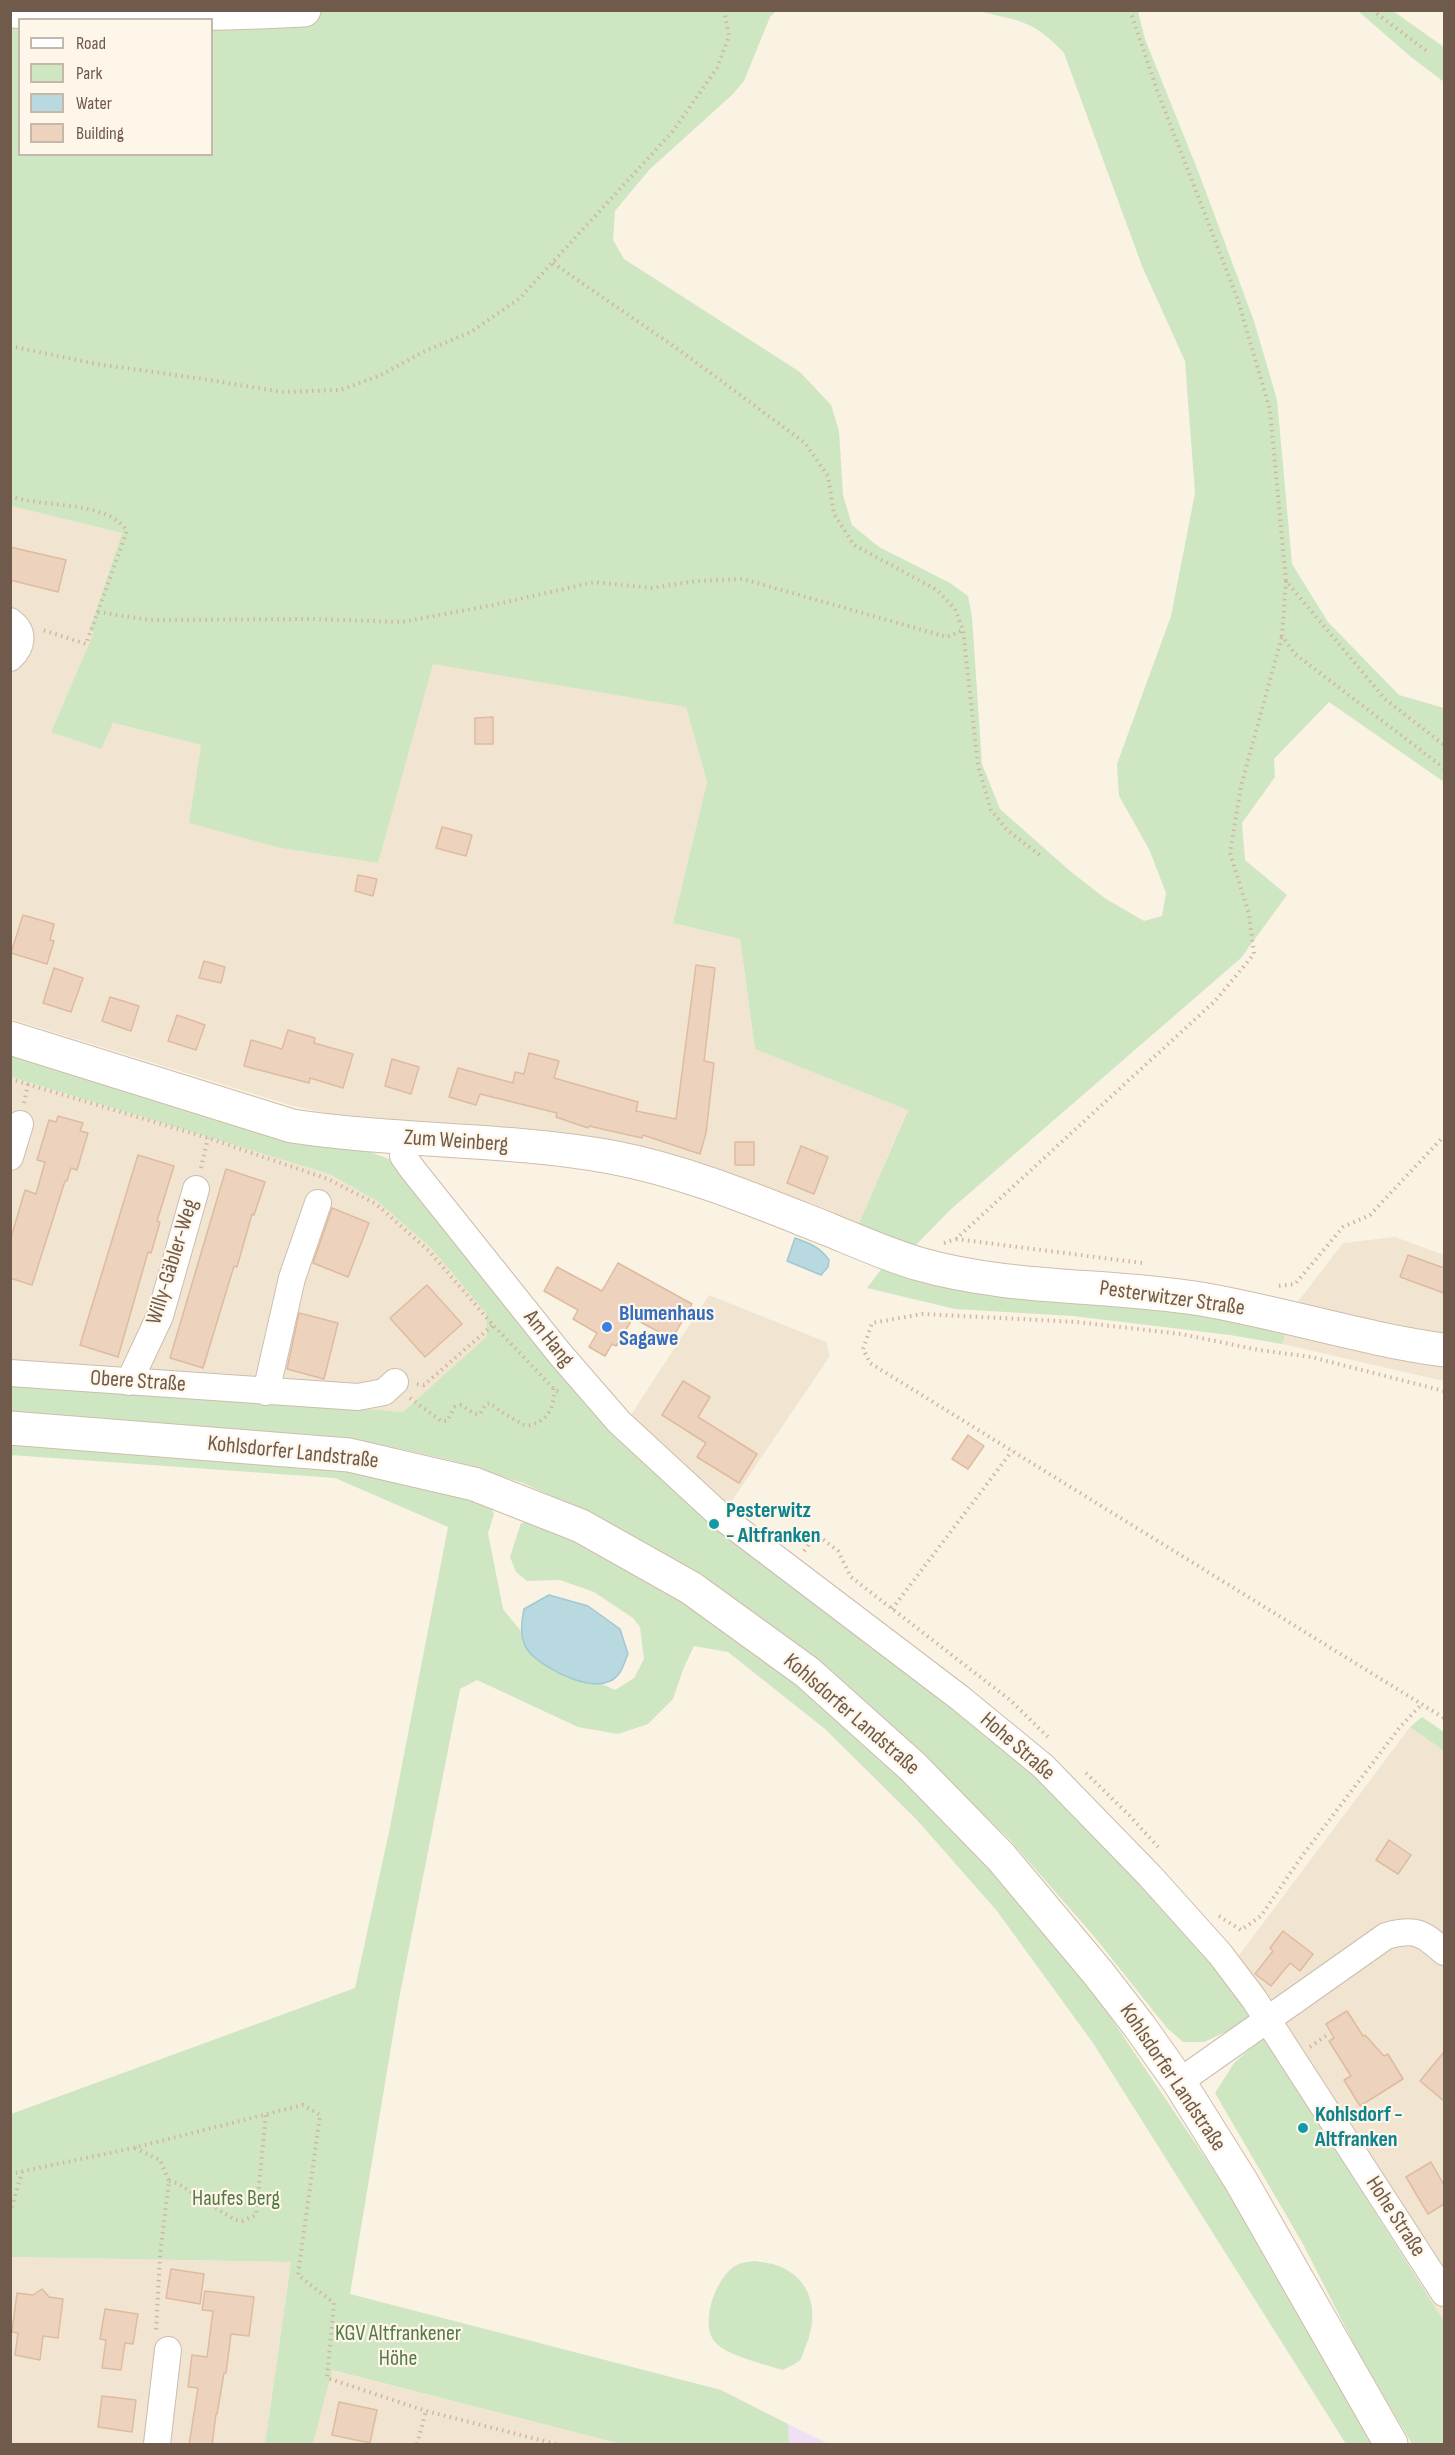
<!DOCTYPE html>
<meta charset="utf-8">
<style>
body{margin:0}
#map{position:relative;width:1455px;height:2455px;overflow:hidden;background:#faf2e3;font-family:"Sofia Sans Condensed",sans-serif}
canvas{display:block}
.frame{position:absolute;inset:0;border:12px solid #6f5a4b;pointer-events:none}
.legend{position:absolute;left:18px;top:18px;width:195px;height:138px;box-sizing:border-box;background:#fdf6e9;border:2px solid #c4b8aa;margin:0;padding:8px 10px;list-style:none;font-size:18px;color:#6f5a4b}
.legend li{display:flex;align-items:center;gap:12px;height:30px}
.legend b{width:30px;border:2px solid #c4b8aa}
</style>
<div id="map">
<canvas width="1455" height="2455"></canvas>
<div class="frame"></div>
<ul class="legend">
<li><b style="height:8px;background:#fff"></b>Road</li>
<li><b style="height:16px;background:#cfe6c3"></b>Park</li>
<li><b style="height:16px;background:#b9d9e1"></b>Water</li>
<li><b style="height:16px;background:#edd3bd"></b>Building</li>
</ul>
</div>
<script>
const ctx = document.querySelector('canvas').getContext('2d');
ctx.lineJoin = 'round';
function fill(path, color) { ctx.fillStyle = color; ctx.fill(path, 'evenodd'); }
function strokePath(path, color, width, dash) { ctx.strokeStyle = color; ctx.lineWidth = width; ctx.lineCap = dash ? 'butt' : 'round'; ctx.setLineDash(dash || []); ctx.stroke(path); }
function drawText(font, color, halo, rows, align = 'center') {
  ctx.font = font + ' "Sofia Sans Condensed",sans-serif'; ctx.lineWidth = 4.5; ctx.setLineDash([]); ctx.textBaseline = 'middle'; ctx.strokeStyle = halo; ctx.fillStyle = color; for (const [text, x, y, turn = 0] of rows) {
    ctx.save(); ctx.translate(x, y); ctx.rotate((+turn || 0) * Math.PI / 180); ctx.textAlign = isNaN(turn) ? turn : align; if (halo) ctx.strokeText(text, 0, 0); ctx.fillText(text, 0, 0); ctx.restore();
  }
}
const residential = new Path2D(`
 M 11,506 L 122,533 L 89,630 L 94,632 L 51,732 L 112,723 L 201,745 L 190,823 L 280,848 L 377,863 L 433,663 L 686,707 L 707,782 L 673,923 L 740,939 L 755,1049 L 908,1109 L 846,1253 L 668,1185 L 293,1106 L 11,1019 Z
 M 10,1077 L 329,1174 L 377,1201 L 431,1248 L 486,1313 L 487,1336 L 403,1412 L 265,1401 L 11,1386 Z
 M 1395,1237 L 1444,1255 L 1444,1381 L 1282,1344 L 1296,1304 L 1343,1243 Z
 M 709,1295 L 826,1342 L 830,1356 L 725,1511 L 627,1421 Z
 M 1410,1727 L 1444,1751 L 1444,2321 L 1373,2206 L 1219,1971 L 1237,1958 Z
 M 11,2257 L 291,2262 L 265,2444 L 11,2444 Z
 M 331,2370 L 621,2444 L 313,2444 Z`);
const education = new Path2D(`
 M 788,2424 L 829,2444 L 789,2444 Z`);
const green = new Path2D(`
 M 10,11 L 776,11 L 770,17 L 744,81 L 733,94 L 649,170 L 615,211 L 613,240 L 624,259 L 800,372 L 831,405 L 839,431 L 843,495 L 852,525 L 879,547 L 950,583 L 968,596 L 972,617 L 982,764 L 1000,809 L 1070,871 L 1106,899 L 1144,921 L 1162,916 L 1166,893 L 1149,849 L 1119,796 L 1117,764 L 1171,616 L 1195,493 L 1185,361 L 1142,266 L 1064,53 C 1034,20 1019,21 978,11 L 1138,11 L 1145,39 L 1198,171 L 1254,321 L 1277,400 L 1292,564 L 1328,622 L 1399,695 L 1444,708 L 1444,782 L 1329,702 L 1274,759 L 1275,777 L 1242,823 L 1245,860 L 1287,895 L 1241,958 L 950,1210 L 916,1245 L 942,1254 L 1009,1266 L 1296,1304 L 1282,1344 L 1230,1335 L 1073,1316 L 955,1309 L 867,1288 L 883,1267 L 846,1253 L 908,1110 L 755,1049 L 740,939 L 673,923 L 707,782 L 686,707 L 433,664 L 378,863 L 280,848 L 189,823 L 201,745 L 113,723 L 101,749 L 51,732 L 94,632 L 89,631 L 122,533 L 11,506 ZM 20,20 L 212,20 L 212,154 L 20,154 Z
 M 1358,11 L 1393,11 L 1444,47 L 1444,82 L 1411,57 Z
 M 11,1047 L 362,1149 L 389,1159 L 421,1186 L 558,1362 L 1035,1773 L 1140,1882 L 1219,1971 L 1252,2020 L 1204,2042 L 1183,2042 L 1167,2028 L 1093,1935 L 1009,1839 L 914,1748 L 821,1663 L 765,1621 L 705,1580 L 649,1545 L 590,1514 L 523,1483 L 454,1461 L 383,1445 L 307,1435 L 11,1412 L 10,1386 L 265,1401 L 403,1412 L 487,1336 L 486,1313 L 431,1248 L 377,1201 L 329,1174 L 11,1077 Z
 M 10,1442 L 351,1467 L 489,1503 L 494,1514 L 488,1533 L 503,1609 L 520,1630 L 530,1653 L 564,1676 L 590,1684 L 602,1684 L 615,1690 L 634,1678 L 644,1659 L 640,1627 L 633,1618 L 594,1592 L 560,1580 L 527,1581 L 516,1572 L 510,1557 L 521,1523 L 537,1521 L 657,1581 L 792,1676 L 934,1804 L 1086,1981 L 1225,2187 L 1379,2444 L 1346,2444 L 1093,2043 L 997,1911 L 917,1820 L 825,1729 L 728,1652 L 694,1646 L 684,1667 L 673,1699 L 648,1724 L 618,1734 L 578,1727 L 477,1680 L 460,1689 L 399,1999 L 350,2294 L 721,2390 L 788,2424 L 789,2444 L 621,2444 L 332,2370 L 313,2444 L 265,2444 L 291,2262 L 11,2257 L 11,2114 L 355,1988 L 389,1832 L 448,1527 L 335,1478 L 11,1455 Z
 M 1422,1717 L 1444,1732 L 1444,1751 L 1410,1727 Z
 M 1264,2037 L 1444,2321 L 1444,2444 L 1412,2444 L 1359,2354 L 1303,2244 L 1215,2093 L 1234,2063 Z
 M 755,2261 C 768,2263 779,2264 790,2272 C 816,2289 817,2322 805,2348 C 804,2351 802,2358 800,2360 C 796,2364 788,2367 783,2370 C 767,2365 725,2355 715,2342 C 699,2324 716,2275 737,2265 C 742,2262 749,2262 755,2261 Z`);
const water = new Path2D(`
 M 795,1238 C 809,1243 820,1247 829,1260 L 828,1267 L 821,1275 L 787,1261 Z
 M 549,1595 L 588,1606 L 620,1629 L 628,1654 C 625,1660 623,1670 618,1675 C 599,1698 546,1670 530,1653 C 519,1641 521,1624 524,1609 Z`);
const building = new Path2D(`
 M 10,547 L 66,560 L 58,592 L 10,580 Z
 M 493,717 L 493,744 L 475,744 L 475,718 Z
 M 442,827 L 472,835 L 466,856 L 436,848 Z
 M 358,875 L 377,879 L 373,896 L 355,891 Z
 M 23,915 L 54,924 L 50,940 L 54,941 L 47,964 L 11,953 Z
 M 204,961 L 225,967 L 221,983 L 199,978 Z
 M 696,965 L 715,968 L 704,1061 L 714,1063 L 706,1133 L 700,1154 L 643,1135 L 642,1138 L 589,1126 L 588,1128 L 556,1117 L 557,1113 L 480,1094 L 476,1105 L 449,1097 L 458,1068 L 513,1083 L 515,1072 L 524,1074 L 529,1053 L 559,1061 L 554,1078 L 638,1102 L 636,1111 L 676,1119 Z
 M 54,968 L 83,978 L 71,1012 L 43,1003 Z
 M 110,997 L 139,1006 L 131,1031 L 102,1021 Z
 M 177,1015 L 205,1025 L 196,1050 L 168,1041 Z
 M 288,1030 L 315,1038 L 314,1043 L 353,1054 L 343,1088 L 310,1078 L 309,1083 L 244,1066 L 251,1040 L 282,1049 Z
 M 392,1059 L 419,1067 L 411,1094 L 385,1086 Z
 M 58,1116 L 83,1123 L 80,1131 L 88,1133 L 77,1170 L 71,1168 L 67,1181 L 65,1181 L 32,1285 L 10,1278 L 10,1241 L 25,1190 L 36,1194 L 45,1162 L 37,1160 L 49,1120 L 56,1122 Z
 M 735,1142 L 754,1142 L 754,1165 L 735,1165 Z
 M 801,1146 L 828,1157 L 814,1194 L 787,1183 Z
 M 138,1155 L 174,1166 L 157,1221 L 160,1222 L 151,1253 L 148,1252 L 118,1357 L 80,1345 Z
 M 226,1169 L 265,1182 L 254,1215 L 252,1214 L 237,1267 L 234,1266 L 203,1368 L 170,1358 Z
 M 332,1208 L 369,1223 L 348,1277 L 313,1263 Z
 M 1408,1255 L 1444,1268 L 1444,1293 L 1400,1277 Z
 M 618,1263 L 692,1304 L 672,1339 L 633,1318 L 616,1346 L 612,1344 L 605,1356 L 589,1347 L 597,1333 L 573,1319 L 578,1310 L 544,1291 L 557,1267 L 602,1291 Z
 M 427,1285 L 462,1324 L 425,1357 L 390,1318 Z
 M 299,1313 L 338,1323 L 324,1379 L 287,1369 Z
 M 683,1381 L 710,1397 L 698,1417 L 757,1454 L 739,1483 L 697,1457 L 706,1443 L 662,1415 Z
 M 968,1435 L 984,1446 L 968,1469 L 952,1459 Z
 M 1389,1840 L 1411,1855 L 1398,1874 L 1376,1860 Z
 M 1283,1931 L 1313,1954 L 1300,1971 L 1290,1963 L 1271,1986 L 1255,1974 L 1273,1951 L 1270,1948 Z
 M 1347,2011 L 1363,2036 L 1365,2035 L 1384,2056 L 1388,2054 L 1403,2079 L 1360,2106 L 1344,2080 L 1351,2076 L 1329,2041 L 1334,2038 L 1326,2024 Z
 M 1444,2052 L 1444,2101 L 1420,2081 Z
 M 1431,2162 L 1444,2185 L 1444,2204 L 1428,2214 L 1406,2177 Z
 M 171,2269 L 204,2274 L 200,2304 L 166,2298 Z
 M 42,2289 L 49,2297 L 63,2299 L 58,2338 L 43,2336 L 40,2360 L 15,2355 L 18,2333 L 12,2332 L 17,2293 L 33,2295 Z
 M 205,2291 L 254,2297 L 249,2336 L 231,2334 L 226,2373 L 224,2373 L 217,2414 L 216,2414 L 212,2445 L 189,2445 L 198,2388 L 188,2387 L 192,2355 L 207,2357 L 213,2311 L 202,2310 Z
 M 105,2309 L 138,2314 L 133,2344 L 125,2343 L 121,2370 L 102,2368 L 106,2340 L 100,2339 Z
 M 102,2396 L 136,2400 L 132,2432 L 98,2427 Z
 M 339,2402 L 377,2410 L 370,2443 L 332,2435 Z`);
const path = new Path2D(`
 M 1130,10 L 1157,90 L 1238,300 L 1270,410 L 1286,581 L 1385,699 L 1444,745
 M 1372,10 L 1428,52
 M 553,263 L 682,352 L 805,443 L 828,476 L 834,514 L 854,545 L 937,590 L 955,609 L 963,630 L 978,765 L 991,810 L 1007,830 L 1041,856
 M 10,346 L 96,364 L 197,378 L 282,392 L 340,390 L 379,376 L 423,352 L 471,332 L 520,298 L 673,131 L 717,68 L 729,36 L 724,10
 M 10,496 C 43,508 107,500 127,531 L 86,644 L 43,630
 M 1286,581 L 1282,636 L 1295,654 L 1444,768
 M 98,612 L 150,620 L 314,619 L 402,622 L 493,605 L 595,582 L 651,588 L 697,581 L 743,579 L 947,637 L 963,630
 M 10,1079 L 208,1138 L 328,1179 L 376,1204 L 429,1251 L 493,1325 L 554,1389 L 562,1394
 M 24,1103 L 28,1084
 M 201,1168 L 208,1138
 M 956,1239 L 1142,1263
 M 944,1243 L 956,1239 L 1215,1001 L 1254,954 L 1249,914 L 1230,853 L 1241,786 L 1282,636
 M 1279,1286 L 1295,1284 L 1343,1227 L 1370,1215 L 1444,1136
 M 417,1384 L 424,1385 L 493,1325
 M 1444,1391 L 1311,1357 L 1259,1350 L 1181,1334 L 1077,1322 L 922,1314 L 872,1323 L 863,1349 L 870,1363 L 1444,1718
 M 410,1398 L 441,1421 L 447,1421 L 455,1407 L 461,1405 L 475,1414 L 480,1414 L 486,1404 L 490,1403 L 503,1413 L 526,1426 C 548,1422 554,1409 554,1389
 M 804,1551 L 816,1534 L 838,1551 L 851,1577 L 1010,1700 L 1050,1739
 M 892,1609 L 1012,1451
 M 1086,1773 L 1129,1815 L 1158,1847
 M 1219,1916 L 1241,1930 L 1261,1916 L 1302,1856 L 1400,1727 L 1422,1704
 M 1310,2047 L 1327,2035
 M 135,2148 L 160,2160 L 169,2181 L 160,2255 L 156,2332
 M 10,2174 L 133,2148 L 303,2105 L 320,2115 L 298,2275 L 334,2303 L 327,2378 L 426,2411 L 556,2444
 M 169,2181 L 177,2183 L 235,2220 L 242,2221 L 256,2215 L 266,2114
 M 10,2213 L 22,2172
 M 417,2444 L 426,2411`);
const street = new Path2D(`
 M 10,621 C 25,632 23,646 10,658
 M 405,1138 L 403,1156 L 413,1170 L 560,1354 L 619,1422 L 723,1518 L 960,1698 L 1043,1766 L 1150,1876 L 1220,1954 L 1254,1999 L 1444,2293
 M 10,1157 L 20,1124
 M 10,1373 L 358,1397 L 384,1392 L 395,1382
 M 129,1382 L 160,1316 L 196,1189
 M 266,1392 L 292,1278 L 318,1203
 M 1179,2082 L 1386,1936 C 1415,1928 1422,1932 1444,1952
 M 157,2444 L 168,2350`);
const secondary = new Path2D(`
 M 10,11 C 109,15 206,15 304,10
 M 10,1038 L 292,1126 C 398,1142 506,1138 611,1157 C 686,1171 759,1202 830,1230 C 859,1242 888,1255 919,1264 C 1010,1290 1107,1284 1201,1299 C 1283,1313 1362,1339 1444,1350
 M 10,1428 L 349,1455 L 474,1484 L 581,1526 L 691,1588 L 807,1672 L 913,1767 L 1001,1857 L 1099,1974 L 1140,2027 L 1179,2082 L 1241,2181 L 1391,2444`);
const markers = [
 [607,1327,6,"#3f7fe0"],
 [714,1524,6,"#0f9aa8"],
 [1303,2128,6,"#0f9aa8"]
];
const streetNames = [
 ["Zum Weinberg",456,1142,4],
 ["Willy-Gäbler-Weg",173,1262,-73],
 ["Pesterwitzer Straße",1172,1299,8],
 ["Am Hang",548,1339,51],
 ["Obere Straße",138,1382,4],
 ["Kohlsdorfer Landstraße",293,1453,6],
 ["Kohlsdorfer Landstraße",851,1715,41],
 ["Hohe Straße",1017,1747,41],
 ["Kohlsdorfer Landstraße",1172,2078,56],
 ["Hohe Straße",1395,2217,57]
];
const shopNames = [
 ["Blumenhaus",619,1314],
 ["Sagawe",619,1339]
];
const cultureNames = [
 ["Pesterwitz",726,1511],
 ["- Altfranken",726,1536],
 ["Kohlsdorf -",1315,2115],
 ["Altfranken",1315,2140]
];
const parkNames = [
 ["Haufes Berg",236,2199],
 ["KGV Altfrankener",398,2334],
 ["Höhe",398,2359]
];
fill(residential, '#f1e5d2');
fill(education, '#efe0f6');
fill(green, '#cfe6c3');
fill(water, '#b9d9e1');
strokePath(water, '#a1c8d2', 1.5);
fill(building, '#edd3bd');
strokePath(building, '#debb9f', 1.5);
strokePath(street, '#ccbdae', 28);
strokePath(secondary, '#cfbdab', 35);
strokePath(path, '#d1b6a1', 4, [1.5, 4.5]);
strokePath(street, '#fff', 26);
strokePath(secondary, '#fff', 33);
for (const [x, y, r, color] of markers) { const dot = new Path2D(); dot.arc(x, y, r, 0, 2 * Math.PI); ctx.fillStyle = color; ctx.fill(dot); strokePath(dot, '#fdf6e9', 2); }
drawText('22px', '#6f5a4b', '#fdf6e9', streetNames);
drawText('bold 22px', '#366cbe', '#fdf6e9', shopNames, 'left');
drawText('bold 22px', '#0d838f', '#fdf6e9', cultureNames, 'left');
drawText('22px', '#547a47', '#fdf6e9', parkNames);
</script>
